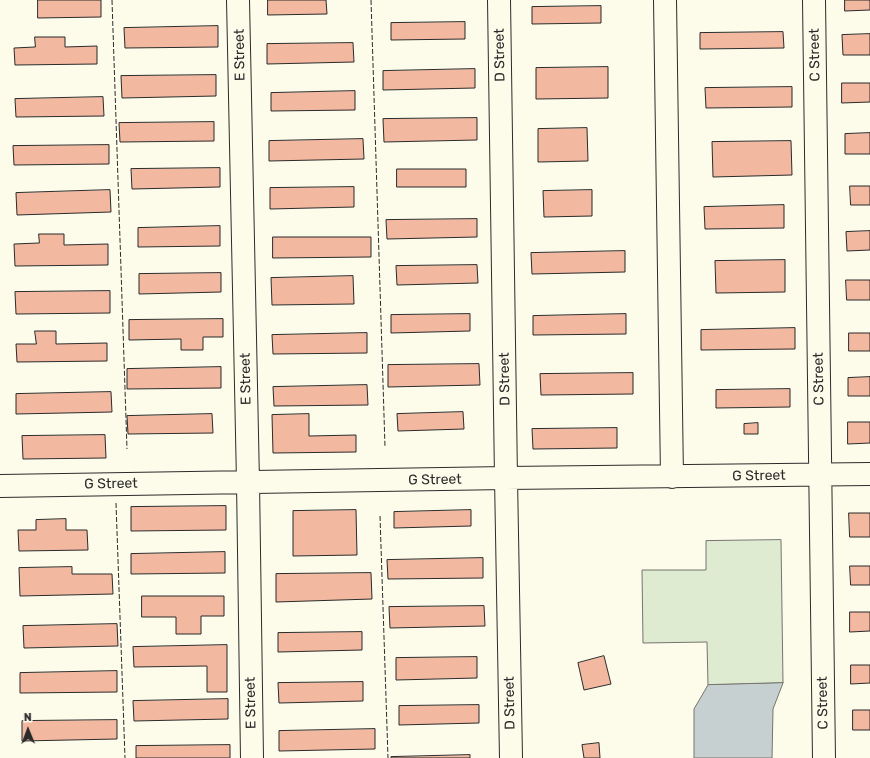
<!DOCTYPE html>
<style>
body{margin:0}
#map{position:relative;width:870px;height:758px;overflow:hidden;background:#fdfbea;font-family:Rubik,sans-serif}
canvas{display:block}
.north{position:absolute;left:8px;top:710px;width:40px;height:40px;-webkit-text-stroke:3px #fdfbea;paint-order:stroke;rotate:359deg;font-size:11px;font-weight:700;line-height:16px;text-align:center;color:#2b2b2b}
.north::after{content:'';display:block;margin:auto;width:14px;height:18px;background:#2b2b2b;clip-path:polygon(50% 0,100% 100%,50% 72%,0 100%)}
</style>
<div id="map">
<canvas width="870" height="758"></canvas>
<div class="north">N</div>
</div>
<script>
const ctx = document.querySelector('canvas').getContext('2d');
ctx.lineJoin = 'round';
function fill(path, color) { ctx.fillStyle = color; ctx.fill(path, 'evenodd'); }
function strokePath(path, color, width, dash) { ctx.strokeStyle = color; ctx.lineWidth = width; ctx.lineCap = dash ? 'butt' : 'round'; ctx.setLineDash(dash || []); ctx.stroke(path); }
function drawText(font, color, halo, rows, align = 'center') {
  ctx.font = font + ' Rubik,sans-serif'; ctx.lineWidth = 3; ctx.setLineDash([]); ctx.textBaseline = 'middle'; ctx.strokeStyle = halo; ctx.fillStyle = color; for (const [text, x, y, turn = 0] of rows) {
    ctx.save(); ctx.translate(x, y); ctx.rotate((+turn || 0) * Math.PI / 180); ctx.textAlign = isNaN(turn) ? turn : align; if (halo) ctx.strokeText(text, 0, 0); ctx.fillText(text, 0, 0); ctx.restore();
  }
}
const green = new Path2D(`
 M 781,540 L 783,683 L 708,685 L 707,642 L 643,643 L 642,570 L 706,570 L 706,541 Z`);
const water = new Path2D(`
 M 783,683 L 773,709 L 772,758 L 694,758 L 694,709 L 708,685 Z`);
const building = new Path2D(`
 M 38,0 L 101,0 L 101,17 L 38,18 Z
 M 268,0 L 326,0 L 327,14 L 268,15 Z
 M 845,0 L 870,0 L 870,10 L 845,11 Z
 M 601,6 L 601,23 L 532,24 L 532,7 Z
 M 465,22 L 465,39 L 391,40 L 391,23 Z
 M 218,26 L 218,47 L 125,48 L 124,28 Z
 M 783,32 L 784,48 L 700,49 L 700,33 Z
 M 870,34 L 870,55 L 843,55 L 842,35 Z
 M 35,37 L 65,37 L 65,47 L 97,46 L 97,64 L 15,65 L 14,48 L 35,47 Z
 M 353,43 L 354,62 L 267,64 L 267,44 Z
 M 608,67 L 608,98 L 536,99 L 536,68 Z
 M 475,69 L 475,88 L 383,90 L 383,71 Z
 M 216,75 L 216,96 L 122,98 L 121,76 Z
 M 842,83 L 870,83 L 870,102 L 842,103 Z
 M 792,87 L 792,107 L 706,108 L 705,88 Z
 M 355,91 L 355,110 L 271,111 L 271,93 Z
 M 103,97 L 104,116 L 16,117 L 15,99 Z
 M 477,118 L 477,140 L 384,142 L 383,119 Z
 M 214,122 L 214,141 L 120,142 L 119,123 Z
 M 587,128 L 588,161 L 538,162 L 538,129 Z
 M 870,133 L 870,154 L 845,154 L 845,134 Z
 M 363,139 L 364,159 L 269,161 L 269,141 Z
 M 791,141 L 792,175 L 713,177 L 712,142 Z
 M 109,145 L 109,164 L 14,165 L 13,146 Z
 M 220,168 L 220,187 L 132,189 L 131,169 Z
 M 397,169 L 466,169 L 466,187 L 397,187 Z
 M 850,186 L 870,186 L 870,205 L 851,205 Z
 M 354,187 L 354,207 L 270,209 L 270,188 Z
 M 110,190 L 111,212 L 17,215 L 16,193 Z
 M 592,190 L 592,216 L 544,217 L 543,191 Z
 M 784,205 L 784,228 L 705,229 L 704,207 Z
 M 477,219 L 477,237 L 387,239 L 386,220 Z
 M 220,226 L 220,246 L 138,247 L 138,228 Z
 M 870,231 L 870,250 L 847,251 L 846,232 Z
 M 39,234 L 64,234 L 64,245 L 108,244 L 108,265 L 15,266 L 14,244 L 39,243 Z
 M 273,237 L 371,237 L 371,257 L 273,258 Z
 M 625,251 L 625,272 L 532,274 L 531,253 Z
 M 785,260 L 785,292 L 716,293 L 715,261 Z
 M 477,265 L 478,283 L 397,285 L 396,266 Z
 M 221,273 L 221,292 L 139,294 L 139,274 Z
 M 353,276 L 354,304 L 272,305 L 271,278 Z
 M 846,280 L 870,280 L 870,300 L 847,300 Z
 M 110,291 L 110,313 L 16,314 L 15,292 Z
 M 470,314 L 470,331 L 391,333 L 391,315 Z
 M 626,314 L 626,334 L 533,335 L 533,316 Z
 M 223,319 L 223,337 L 203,337 L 203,350 L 181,350 L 181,339 L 129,340 L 129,320 Z
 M 795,328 L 795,349 L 701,350 L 701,330 Z
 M 35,331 L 56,331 L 56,344 L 107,343 L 107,361 L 17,362 L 16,344 L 36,344 Z
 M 367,333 L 367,353 L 273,354 L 272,335 Z
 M 849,333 L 870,333 L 870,351 L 849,351 Z
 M 479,364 L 480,385 L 388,387 L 388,365 Z
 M 221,367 L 221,388 L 127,389 L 127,369 Z
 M 633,373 L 633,394 L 541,395 L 540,374 Z
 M 870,377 L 870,396 L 848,396 L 848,378 Z
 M 367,385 L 368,405 L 274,406 L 273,387 Z
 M 790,389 L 790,407 L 716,408 L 716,390 Z
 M 111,392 L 112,412 L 16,414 L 16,394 Z
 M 463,412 L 464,429 L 398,431 L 397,414 Z
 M 212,414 L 213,433 L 128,434 L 127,416 Z
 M 309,414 L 309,436 L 356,435 L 356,452 L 273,453 L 272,415 Z
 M 848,422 L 870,422 L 870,443 L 848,444 Z
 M 758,423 L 758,434 L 744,434 L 744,424 Z
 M 617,428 L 617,448 L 533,449 L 532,429 Z
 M 105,435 L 106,458 L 23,459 L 22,436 Z
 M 226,506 L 226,530 L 131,531 L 131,507 Z
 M 356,510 L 357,555 L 293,556 L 293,511 Z
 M 471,510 L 471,526 L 394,528 L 394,512 Z
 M 849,513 L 870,513 L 870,537 L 850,537 Z
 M 66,519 L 66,530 L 87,530 L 88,550 L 19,551 L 18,530 L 36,530 L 36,520 Z
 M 225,552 L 225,573 L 131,574 L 131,554 Z
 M 483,558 L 483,578 L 388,579 L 387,560 Z
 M 850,566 L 870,566 L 870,585 L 851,585 Z
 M 72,567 L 72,574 L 112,574 L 113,594 L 20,596 L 19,568 Z
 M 371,573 L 372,599 L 276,602 L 276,574 Z
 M 142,596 L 224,596 L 224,616 L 201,616 L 201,634 L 176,634 L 176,617 L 142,617 Z
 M 484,606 L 485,626 L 390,628 L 389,607 Z
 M 850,612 L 870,612 L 870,631 L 850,632 Z
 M 117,624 L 118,646 L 24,648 L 23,626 Z
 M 362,632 L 362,650 L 278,652 L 278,633 Z
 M 227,645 L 227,692 L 207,692 L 207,666 L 134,667 L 133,647 Z
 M 604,656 L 611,684 L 584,690 L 578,663 Z
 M 477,657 L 477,678 L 396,680 L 396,658 Z
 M 851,665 L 870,665 L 870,683 L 851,684 Z
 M 117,671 L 117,692 L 20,693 L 20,673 Z
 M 363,682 L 363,701 L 279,703 L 278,683 Z
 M 228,699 L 228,719 L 134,721 L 133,701 Z
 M 479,705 L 479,723 L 399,725 L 399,706 Z
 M 853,710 L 870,710 L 870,730 L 853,730 Z
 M 117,720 L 117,739 L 22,741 L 22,721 Z
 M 375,729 L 375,749 L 279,751 L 279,731 Z
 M 599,743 L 600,758 L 584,758 L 582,745 Z
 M 230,745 L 230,758 L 136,758 L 136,746 Z
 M 470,755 L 470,758 L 391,758 L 391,757 Z`);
const minor = new Path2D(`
 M 238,0 L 248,482 L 252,758
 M 499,0 L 506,478 L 511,758
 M 665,0 L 672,477
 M 814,0 L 824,758
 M 0,486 L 506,478 L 870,474`);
const fence = new Path2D(`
 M 112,0 L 127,449
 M 371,0 L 385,447
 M 116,503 L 125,758
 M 380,516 L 388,758`);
const streetNames = [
 ["E Street",240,55,-91],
 ["D Street",500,55,-91],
 ["C Street",815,55,-91],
 ["E Street",246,379,-91],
 ["D Street",505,379,-91],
 ["C Street",819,379,-91],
 ["G Street",759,476,-1],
 ["G Street",435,480,-1],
 ["G Street",111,484,-1],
 ["E Street",251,703,-91],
 ["D Street",510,703,-91],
 ["C Street",823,703,-91]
];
fill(green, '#deebd1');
strokePath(green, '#74746e', 1);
fill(water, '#c7d0d0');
strokePath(water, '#74746e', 1);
fill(building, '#f2b8a0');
strokePath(building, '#2b2b2b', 1);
strokePath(minor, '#2b2b2b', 24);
strokePath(minor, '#fdfbea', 22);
strokePath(fence, '#2b2b2b', 1, [5, 2]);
drawText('14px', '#2b2b2b', '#fdfbea', streetNames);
</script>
